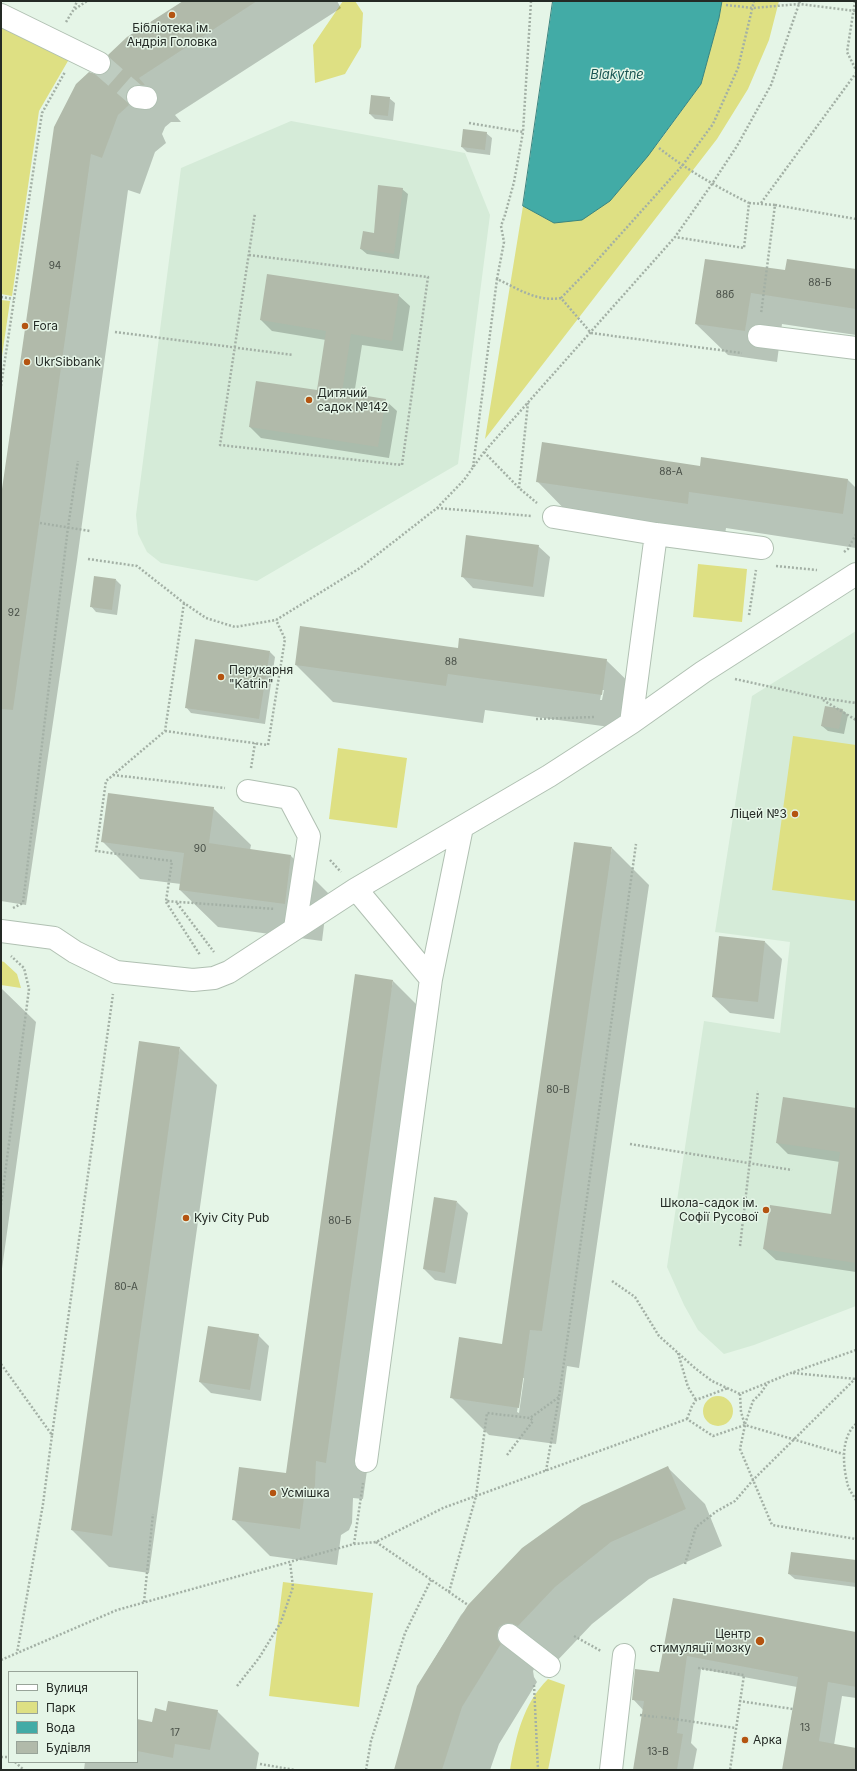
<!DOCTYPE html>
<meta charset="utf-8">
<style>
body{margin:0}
#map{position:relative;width:857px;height:1771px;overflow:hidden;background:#e5f5e7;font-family:Inter,sans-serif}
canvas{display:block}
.frame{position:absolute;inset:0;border:2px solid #242a25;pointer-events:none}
.legend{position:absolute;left:8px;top:1671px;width:130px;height:92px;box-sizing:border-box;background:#e5f5e7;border:1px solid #98a499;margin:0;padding:5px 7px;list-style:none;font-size:12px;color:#242a25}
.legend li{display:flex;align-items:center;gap:8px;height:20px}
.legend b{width:20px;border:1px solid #98a499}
</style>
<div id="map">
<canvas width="857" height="1771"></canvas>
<div class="frame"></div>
<ul class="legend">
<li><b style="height:5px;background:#fff"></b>Вулиця</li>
<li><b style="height:11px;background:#dee083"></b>Парк</li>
<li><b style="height:11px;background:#42aba6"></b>Вода</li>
<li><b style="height:11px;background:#b1baaa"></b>Будівля</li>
</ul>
</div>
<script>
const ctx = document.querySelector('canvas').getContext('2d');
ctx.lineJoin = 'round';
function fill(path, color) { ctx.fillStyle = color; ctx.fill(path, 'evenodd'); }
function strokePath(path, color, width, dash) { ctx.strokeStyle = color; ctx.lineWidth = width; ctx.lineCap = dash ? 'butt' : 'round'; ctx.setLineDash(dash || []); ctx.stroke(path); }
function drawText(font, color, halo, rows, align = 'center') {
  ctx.font = font + ' Inter,sans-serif'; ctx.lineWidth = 3; ctx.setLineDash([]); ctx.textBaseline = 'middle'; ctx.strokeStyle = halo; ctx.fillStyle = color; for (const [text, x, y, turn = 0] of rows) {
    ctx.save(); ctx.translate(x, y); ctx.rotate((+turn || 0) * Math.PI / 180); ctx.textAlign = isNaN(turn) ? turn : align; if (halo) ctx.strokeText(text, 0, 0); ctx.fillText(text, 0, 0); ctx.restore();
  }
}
const built = new Path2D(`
 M 291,121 L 465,153 L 490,215 L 458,464 L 257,581 L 161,563 L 147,552 L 138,534 L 136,515 L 181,168 Z
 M 856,631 L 856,1306 L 754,1345 L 724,1354 L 698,1330 L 684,1305 L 667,1267 L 704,1021 L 780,1033 L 790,942 L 715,932 L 752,696 Z`);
const green = new Path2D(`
 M 343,1 L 355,1 L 363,13 L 361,47 L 345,74 L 315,83 L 313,45 Z
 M 722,1 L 779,1 L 769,40 L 748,89 L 717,139 L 485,439 L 523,206 L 554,223 L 610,201 L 659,142 L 701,84 L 719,18 Z
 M 1,19 L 72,54 L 39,111 L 12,296 L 1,294 Z
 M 1,300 L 10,301 L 1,363 Z
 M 698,564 L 747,569 L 742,622 L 693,617 Z
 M 793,736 L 856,745 L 856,901 L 772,890 Z
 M 338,748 L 407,758 L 397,828 L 329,819 Z
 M 1,961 L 4,962 L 17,974 L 21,988 L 1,985 Z
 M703 1411a15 15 0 1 1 30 0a15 15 0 1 1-30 0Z
 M 283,1582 L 373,1593 L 359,1707 L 269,1696 Z
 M 548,1679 L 565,1685 L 548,1770 L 510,1770 C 516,1736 523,1704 548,1679 Z`);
const water = new Path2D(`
 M 553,1 L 722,1 L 719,18 L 701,84 L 648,156 L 610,201 L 582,220 L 554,223 L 523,206 Z`);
const shadow = new Path2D(`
 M 185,1 L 337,1 L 341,8 L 175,115 L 181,122 L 171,122 L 165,127 L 162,134 L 166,143 L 155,152 L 140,194 L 128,190 L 77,560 L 26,905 L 1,901 L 1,498 L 99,76 L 107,74 Z
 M 389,98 L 395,103 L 393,121 L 375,119 L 370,114 Z
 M 486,133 L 492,138 L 490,155 L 467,152 L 462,147 Z
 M 402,189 L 408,194 L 399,259 L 367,254 L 361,249 L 375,234 Z
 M 856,270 L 856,335 L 782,324 L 777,362 L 728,355 L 696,324 L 786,272 Z
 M 398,295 L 410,306 L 403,351 L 362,345 L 354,395 L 385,400 L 397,411 L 389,458 L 261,438 L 250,427 L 318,391 L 326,340 L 272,331 L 261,320 Z
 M 702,458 L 848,480 L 856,488 L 856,548 L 726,528 L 724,541 L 574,519 L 537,481 L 701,467 Z
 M 538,546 L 550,557 L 544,597 L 473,588 L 462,576 Z
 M 116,580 L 121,585 L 117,615 L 96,612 L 91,606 Z
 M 459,649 L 606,660 L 644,697 L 639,731 L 485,710 L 483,723 L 333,702 L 296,665 ZM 602,690 L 604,690 L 602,700 L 600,700 Z
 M 270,652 L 275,657 L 265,724 L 191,713 L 186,707 Z
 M 842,710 L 848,715 L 844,734 L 828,731 L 822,726 Z
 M 213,808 L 251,845 L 250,850 L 291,856 L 328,893 L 322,941 L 218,927 L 180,890 L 181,884 L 140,879 L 102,841 Z
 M 612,848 L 649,885 L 579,1368 L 567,1366 L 556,1444 L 489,1435 L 451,1397 L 503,1345 ZM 522,1378 L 524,1378 L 519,1413 L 517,1412 Z
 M 765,942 L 782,959 L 774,1019 L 730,1013 L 713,997 Z
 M 393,981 L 430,1018 L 363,1499 L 353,1498 L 352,1523 L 349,1530 L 341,1535 L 337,1565 L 270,1556 L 233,1519 L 287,1474 Z
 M 1,988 L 36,1022 L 1,1276 Z
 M 180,1048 L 217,1085 L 149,1573 L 109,1567 L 72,1530 Z
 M 856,1109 L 856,1272 L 776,1260 L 764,1249 L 832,1215 L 840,1162 L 788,1154 L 777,1143 Z
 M 457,1202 L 468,1213 L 456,1284 L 435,1280 L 424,1269 Z
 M 258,1335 L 269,1346 L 261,1401 L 211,1393 L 200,1382 Z
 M 667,1467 L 705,1504 L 722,1546 L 649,1579 L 592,1624 L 555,1663 L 536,1665 L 533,1671 L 534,1677 L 537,1682 L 499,1744 L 490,1770 L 395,1770 L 418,1686 L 461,1615 L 523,1549 Z
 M 856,1561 L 856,1587 L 795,1579 L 789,1574 Z
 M 674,1599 L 856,1633 L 856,1698 L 842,1696 L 834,1745 L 856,1749 L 856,1770 L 783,1770 L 797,1687 L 701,1669 L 691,1743 L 697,1749 L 693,1770 L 634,1770 L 644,1711 L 633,1699 L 660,1674 Z
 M 217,1711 L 259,1753 L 256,1770 L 84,1770 L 85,1762 L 137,1762 L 137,1720 L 153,1723 L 167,1712 Z`);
const building = new Path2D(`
 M 183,1 L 257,1 L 139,78 L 145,85 L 134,85 L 128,90 L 126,96 L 129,105 L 118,115 L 102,158 L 91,154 L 13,710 L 1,709 L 1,496 L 54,127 L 76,84 L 89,72 L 99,75 L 106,73 L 110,68 L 111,63 L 108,55 L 127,37 Z
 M 371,95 L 390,97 L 388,116 L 369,114 Z
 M 463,129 L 487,132 L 485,150 L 461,147 Z
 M 378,185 L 403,188 L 394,254 L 360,249 L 363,231 L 374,233 Z
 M 705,259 L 785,270 L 787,259 L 856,269 L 856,309 L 751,293 L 745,331 L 695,324 Z
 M 267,274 L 399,294 L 392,341 L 351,334 L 342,392 L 386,399 L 378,447 L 249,427 L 256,381 L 317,390 L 326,331 L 260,320 Z
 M 542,442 L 700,466 L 701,457 L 848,479 L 843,514 L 689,492 L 688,504 L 536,482 Z
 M 466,535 L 539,545 L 533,587 L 461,577 Z
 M 94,576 L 116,579 L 112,610 L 90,607 Z
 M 300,626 L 458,648 L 459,638 L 607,659 L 602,695 L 448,674 L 446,686 L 295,665 Z
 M 195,639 L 270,651 L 259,719 L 185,708 Z
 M 825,706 L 843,709 L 839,729 L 821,726 Z
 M 108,793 L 214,807 L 209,843 L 291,855 L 285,904 L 179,890 L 184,853 L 101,842 Z
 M 574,842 L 612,847 L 542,1331 L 530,1330 L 519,1408 L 450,1398 L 459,1337 L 502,1344 Z
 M 719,936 L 765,941 L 758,1002 L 712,997 Z
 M 355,974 L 393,980 L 326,1463 L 316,1461 L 315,1486 L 312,1493 L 304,1498 L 300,1529 L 232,1520 L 239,1467 L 286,1473 Z
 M 139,1041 L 180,1047 L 112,1536 L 71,1530 Z
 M 783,1097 L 856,1108 L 856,1263 L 763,1249 L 770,1205 L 831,1214 L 840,1152 L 776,1143 Z
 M 434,1197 L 457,1201 L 445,1273 L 423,1269 Z
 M 208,1326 L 259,1334 L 250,1390 L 199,1382 Z
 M 668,1466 L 686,1509 L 611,1542 L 555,1587 L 518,1626 L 510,1623 L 504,1624 L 499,1627 L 497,1634 L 497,1639 L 501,1644 L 462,1707 L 442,1770 L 394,1770 L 417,1686 L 468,1605 L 522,1548 L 582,1505 Z
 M 791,1552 L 856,1560 L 856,1583 L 788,1574 Z
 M 673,1598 L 856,1632 L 856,1687 L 828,1682 L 819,1741 L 856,1748 L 856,1770 L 782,1770 L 798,1677 L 687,1656 L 677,1733 L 683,1734 L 677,1770 L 633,1770 L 644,1701 L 632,1700 L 635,1669 L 659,1672 Z
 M 168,1701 L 218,1710 L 210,1750 L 175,1744 L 173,1758 L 137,1751 L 137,1719 L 152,1722 L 155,1708 L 166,1711 Z`);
const minorTunnel = new Path2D(`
 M 99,63 L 138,97`);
const path = new Path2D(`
 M 531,1 L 523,132 L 514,182 L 505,215 L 501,226 L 504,242 L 497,279 C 519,289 536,302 561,298 L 591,333 L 742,353
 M 855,1 L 847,52 L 856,70
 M 726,5 L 753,8 L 799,4 L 856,11
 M 75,9 L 87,1
 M 66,22 L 74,9 L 77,1
 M 469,123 L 523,132
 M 659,148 C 687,170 717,187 749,203 L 744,248 L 675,237
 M 749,203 L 775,205 L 761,314
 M 761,203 L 856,73
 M 775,205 L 856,219
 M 249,255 L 428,277 L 402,465 L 220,445 L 255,213
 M 1,297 L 14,299
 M 561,298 L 593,265 L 682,166 L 713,124 L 738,68 L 754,1
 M 115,332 L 293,355
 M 1,386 L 42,113 L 65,72
 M 484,452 L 519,488 L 537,503
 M 473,467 L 497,279
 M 519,488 L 528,403
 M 437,508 L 532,516
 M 40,523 L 90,531
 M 844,552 L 848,549 L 856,534
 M 88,559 L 137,566 L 184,603 L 206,618 L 235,627 L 276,620 L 360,568 L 437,508 L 464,480 L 484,452 L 675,237 L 712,184 L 737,146 L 771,85 L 800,1
 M 776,566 L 817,570
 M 184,603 L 165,731 L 106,781 L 96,851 L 172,861 L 166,901 L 275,909
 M 749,615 L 756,570
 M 735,679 L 821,698 L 856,703
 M 823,700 L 856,720
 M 536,719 L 595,717
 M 165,731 L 268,745 L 285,639 L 276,620
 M 251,768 L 255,743
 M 113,775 L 225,788
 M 330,860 L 341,872
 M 166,902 L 200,955
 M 177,903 L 214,952
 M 13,908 L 23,903 L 68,527 L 78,461
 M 630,1144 L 792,1170
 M 1,1205 L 29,989 L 24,968 L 11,956
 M 740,1246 L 758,1091
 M 612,1281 L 635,1297 L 659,1336 L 696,1369 L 712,1381 L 740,1394
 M 856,1350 L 791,1373 L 740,1394 L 741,1412 L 745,1425 L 740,1449 L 772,1525 L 856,1539
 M 678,1353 L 688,1387 L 696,1400
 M 1,1364 L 52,1435 L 43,1504 L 17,1653
 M 793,1373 L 856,1379
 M 687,1419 L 692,1406 L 696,1400 L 728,1388
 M 745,1424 L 753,1401 L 761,1393 L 768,1382
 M 856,1424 C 840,1438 843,1467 848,1486 C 850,1491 853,1495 856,1500
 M 52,1435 L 113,994
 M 507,1455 L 533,1421 L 530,1418
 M 546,1471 L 559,1397 L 569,1327 L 636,844
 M 376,1542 L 468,1605
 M 354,1544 L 363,1483
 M 685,1564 L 696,1527 L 717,1511 L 735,1501 L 753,1480 L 856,1378
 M 449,1592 L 476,1496 L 487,1413 L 530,1418 L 559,1397
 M 144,1602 L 153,1514
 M 574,1636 L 601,1651
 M 1,1660 L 117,1610 L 354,1544 L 376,1542 L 443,1508 L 687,1419 L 713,1436 L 745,1425 L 843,1454
 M 698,1668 L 744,1675 L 730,1770
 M 534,1685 L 538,1770
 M 237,1686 L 259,1658 L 281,1622 L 293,1587 L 290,1562
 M 739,1701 L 793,1709
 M 640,1715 L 657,1717
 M 661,1717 L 735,1728
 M 1,1757 L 9,1757
 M 15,1762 L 24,1770
 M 260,1764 L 295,1770
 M 366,1770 L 371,1741 L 405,1633 L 431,1580`);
const minor = new Path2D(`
 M 1,15 L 99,63
 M 138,97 L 146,98
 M 759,336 L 856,348
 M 554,517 L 656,534 L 762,548
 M 631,723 L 656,534
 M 248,791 L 289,798 L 309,836 L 295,928
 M 356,889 L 431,979 L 366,1461
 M 1,931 L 54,938 L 75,952 L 116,972 L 193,980 L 214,978 L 229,972 L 356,889 L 549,776 L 631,723 L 703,672 L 856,574
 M 431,979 L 462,827
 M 509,1635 L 549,1666
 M 611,1770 L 624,1655`);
const markers = [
 [172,15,4,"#b45411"],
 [25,326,4,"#b45411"],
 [27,362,4,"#b45411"],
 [309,400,4,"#b45411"],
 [221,677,4,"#b45411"],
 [795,814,4,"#b45411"],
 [766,1210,4,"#b45411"],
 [186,1218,4,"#b45411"],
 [273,1493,4,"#b45411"],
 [760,1641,5,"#b45411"],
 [745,1740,4,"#b45411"]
];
const numberNames = [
 ["94",55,266],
 ["88-Б",820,283],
 ["88б",725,295],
 ["88-А",671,472],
 ["92",14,613],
 ["88",451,662],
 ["90",200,849],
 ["80-В",558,1090],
 ["80-Б",340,1221],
 ["80-А",126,1287],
 ["13",805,1728],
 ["17",175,1733],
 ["13-В",658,1752]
];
const poiNames = [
 ["Бібліотека ім.",172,28,"center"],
 ["Андрія Головка",172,42,"center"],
 ["Fora",33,326],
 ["UkrSibbank",35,362],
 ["Дитячий",317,393],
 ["садок №142",317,407],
 ["Перукарня",229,670],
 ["\"Katrin\"",229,684],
 ["Ліцей №3",787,814,"right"],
 ["Школа-садок ім.",758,1203,"right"],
 ["Софії Русової",758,1217,"right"],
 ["Kyiv City Pub",194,1218],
 ["Усмішка",281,1493],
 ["Центр",751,1634,"right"],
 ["стимуляції мозку",751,1648,"right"],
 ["Арка",753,1740]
];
const waterNames = [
 ["Blakytne",617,75]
];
fill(built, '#d5ebd8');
fill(green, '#dee083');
fill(water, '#42aba6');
strokePath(water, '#39847f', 1);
fill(shadow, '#0003');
fill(building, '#b1baaa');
strokePath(minorTunnel, '#beccc0', 22, [22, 11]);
strokePath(minor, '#b0c0b2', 24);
strokePath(path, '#a3b0a5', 2.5, [2, 2]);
strokePath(minor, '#fff', 22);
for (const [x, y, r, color] of markers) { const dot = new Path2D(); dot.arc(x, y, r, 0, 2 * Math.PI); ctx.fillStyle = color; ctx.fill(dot); strokePath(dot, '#e5f5e7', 1.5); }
drawText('10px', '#474e46', null, numberNames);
drawText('12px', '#242a25', '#e5f5e7', poiNames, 'left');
drawText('italic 13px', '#195451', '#e5f5e7', waterNames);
</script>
